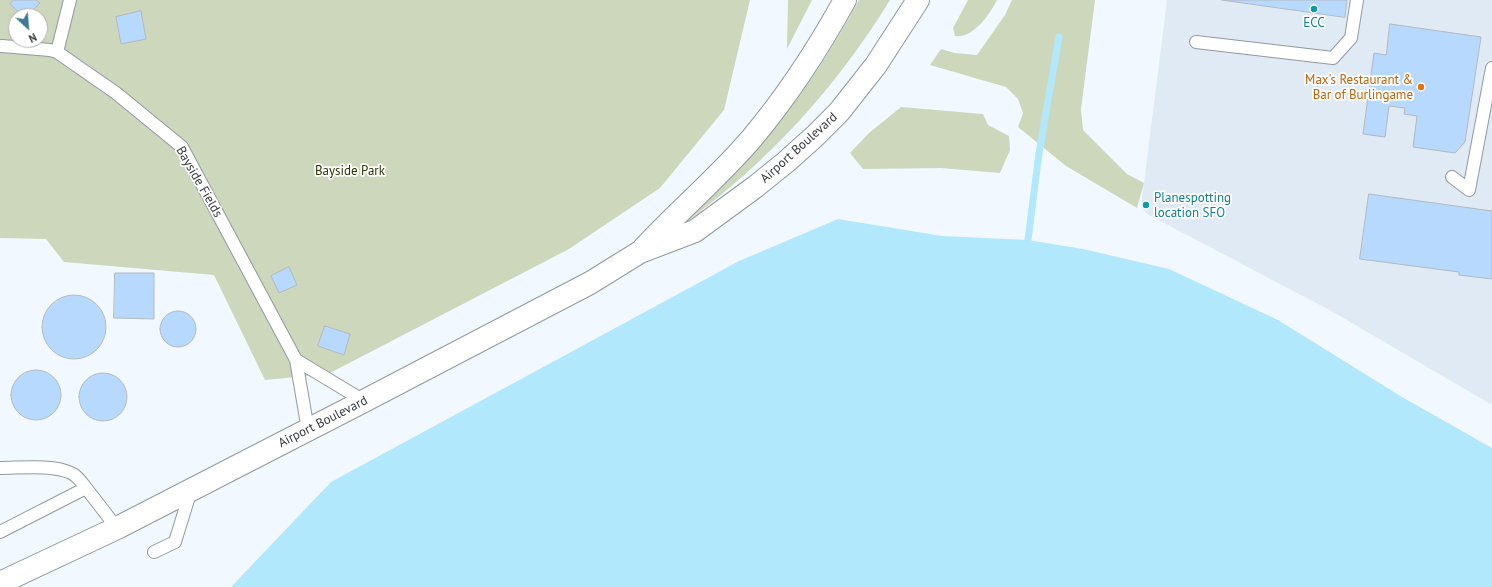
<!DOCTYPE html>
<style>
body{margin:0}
#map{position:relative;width:1492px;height:587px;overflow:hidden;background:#f2f8ff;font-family:"PT Sans",sans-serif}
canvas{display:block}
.north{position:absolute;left:8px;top:8px;width:40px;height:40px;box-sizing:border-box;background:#fff;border:1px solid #aeafb1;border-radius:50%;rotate:154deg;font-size:11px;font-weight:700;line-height:16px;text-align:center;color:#35383b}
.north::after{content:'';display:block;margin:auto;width:14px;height:18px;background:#3e7991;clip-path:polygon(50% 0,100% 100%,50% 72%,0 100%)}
</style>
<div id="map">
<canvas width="1492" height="587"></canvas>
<div class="north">N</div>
</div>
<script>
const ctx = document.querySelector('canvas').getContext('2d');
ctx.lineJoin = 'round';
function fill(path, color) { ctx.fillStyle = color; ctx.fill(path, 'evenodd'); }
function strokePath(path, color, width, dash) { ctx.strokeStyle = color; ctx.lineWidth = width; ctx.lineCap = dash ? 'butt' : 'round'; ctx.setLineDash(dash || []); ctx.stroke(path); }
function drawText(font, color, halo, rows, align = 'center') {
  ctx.font = font + ' "PT Sans",sans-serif'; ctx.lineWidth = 3.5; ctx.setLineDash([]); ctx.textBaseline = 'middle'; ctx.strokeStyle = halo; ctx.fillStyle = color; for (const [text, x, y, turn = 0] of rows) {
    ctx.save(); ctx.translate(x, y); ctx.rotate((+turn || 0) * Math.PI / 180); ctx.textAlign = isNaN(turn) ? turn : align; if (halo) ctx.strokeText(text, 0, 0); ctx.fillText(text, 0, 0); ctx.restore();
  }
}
const built = new Path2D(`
 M 1167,0 L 1492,0 L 1492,405 L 1333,312 L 1147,214 L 1141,206 Z`);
const green = new Path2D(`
 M 0,0 L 750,0 L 724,110 L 660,188 L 569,249 L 328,374 L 265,380 L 214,275 L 64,262 L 46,239 L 0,238 ZM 16,16 L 40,16 L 40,40 L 16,40 Z
 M 788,0 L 812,0 L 787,49 Z
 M 859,0 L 890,0 C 837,87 767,163 685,223 L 683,223 C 712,192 744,163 771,131 C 806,91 834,46 859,0 Z
 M 968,0 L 997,0 C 990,14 973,39 955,36 L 953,28 Z
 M 1012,0 L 1095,0 L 1081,109 L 1083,130 L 1127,174 L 1144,183 L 1137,208 L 1066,166 L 1018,127 L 1023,113 L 1018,99 L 1006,87 L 930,65 L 941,49 L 955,53 L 977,55 L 1005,15 Z
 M 901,107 L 983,114 L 988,125 L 1009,136 L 1010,150 L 1000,173 L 941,168 L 863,169 L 850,153 L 869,133 Z`);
const water = new Path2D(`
 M 838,219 L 942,236 L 1028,240 L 1083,249 L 1169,269 L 1278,320 L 1402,397 L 1492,448 L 1492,587 L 231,587 L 331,482 L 739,261 Z`);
const stream = new Path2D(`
 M 1028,240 L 1039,153 L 1059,37`);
const building = new Path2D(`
 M 14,0 L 36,0 L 40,3 L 27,16 L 23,16 L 10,4 Z
 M 1222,0 L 1347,0 L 1345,17 Z
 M 141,11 L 146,39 L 121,44 L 116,17 Z
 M 1390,24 L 1481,37 L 1465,142 L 1455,153 L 1413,147 L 1417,116 L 1404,114 L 1405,108 L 1389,106 L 1385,137 L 1363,134 L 1374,53 L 1386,55 Z
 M 1369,194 L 1492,211 L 1492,279 L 1459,275 L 1459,272 L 1360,259 Z
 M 289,267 L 297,285 L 279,293 L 271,276 Z
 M 115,273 L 154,273 L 154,319 L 114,318 Z
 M42 327a32 32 0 1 1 64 0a32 32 0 1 1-64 0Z
 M160 329a18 18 0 1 1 36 0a18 18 0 1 1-36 0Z
 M 325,326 L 350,334 L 344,355 L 318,346 Z
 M11 395a25 25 0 1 1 50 0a25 25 0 1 1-50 0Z
 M79 397a24 24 0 1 1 48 0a24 24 0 1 1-48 0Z`);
const service = new Path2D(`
 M 1196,42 L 1333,58 L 1351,38 L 1357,0
 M 2,46 L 50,50 L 57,52 L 116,93 L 182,147 L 296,360 L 308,430
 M 57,52 L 70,0
 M 1452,177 L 1469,190 L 1492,68
 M 296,360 L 364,401
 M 0,468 C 20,468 53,464 71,473 C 78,476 82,483 86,488
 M 0,532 L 86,488 L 117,528
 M 154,552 L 175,542 L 191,490`);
const secondary = new Path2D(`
 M 644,248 C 679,210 719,177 752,138 C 788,95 818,49 845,0
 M 0,583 L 117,528 L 364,401 L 590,283 L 640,252 L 695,231 L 755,187 L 786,162 L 815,136 L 839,112 L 876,65 L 918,0`);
const markers = [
 [1314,9,4,"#0f9aa8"],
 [1421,87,4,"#e8710a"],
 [1146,205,4,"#0f9aa8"]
];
const cultureNames = [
 ["ECC",1314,23],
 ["Planespotting",1154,198,"left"],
 ["location SFO",1154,213,"left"]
];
const foodNames = [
 ["Max's Restaurant &",1413,80],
 ["Bar of Burlingame",1413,95]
];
const streetNames = [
 ["Airport Boulevard",799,148,-42],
 ["Bayside Fields",199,182,60],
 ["Airport Boulevard",323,422,-27]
];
const parkNames = [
 ["Bayside Park",350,171]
];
fill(built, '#e0eaf4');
fill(green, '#cdd7bb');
fill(water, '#b2e8fc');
strokePath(stream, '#b2e8fc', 7);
fill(building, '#b7d9fd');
strokePath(building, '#b3bac1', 1);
strokePath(service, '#9299a0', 14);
strokePath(secondary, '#9299a0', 24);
strokePath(service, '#fff', 12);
strokePath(secondary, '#fff', 22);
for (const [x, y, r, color] of markers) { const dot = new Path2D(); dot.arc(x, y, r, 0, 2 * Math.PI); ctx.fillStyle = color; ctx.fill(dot); strokePath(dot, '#fff', 1.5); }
drawText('13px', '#0d838f', '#fff', cultureNames);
drawText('13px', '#c56008', '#fff', foodNames, 'right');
drawText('13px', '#35383b', '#fff', streetNames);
drawText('13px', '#2a3705', '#fff', parkNames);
</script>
